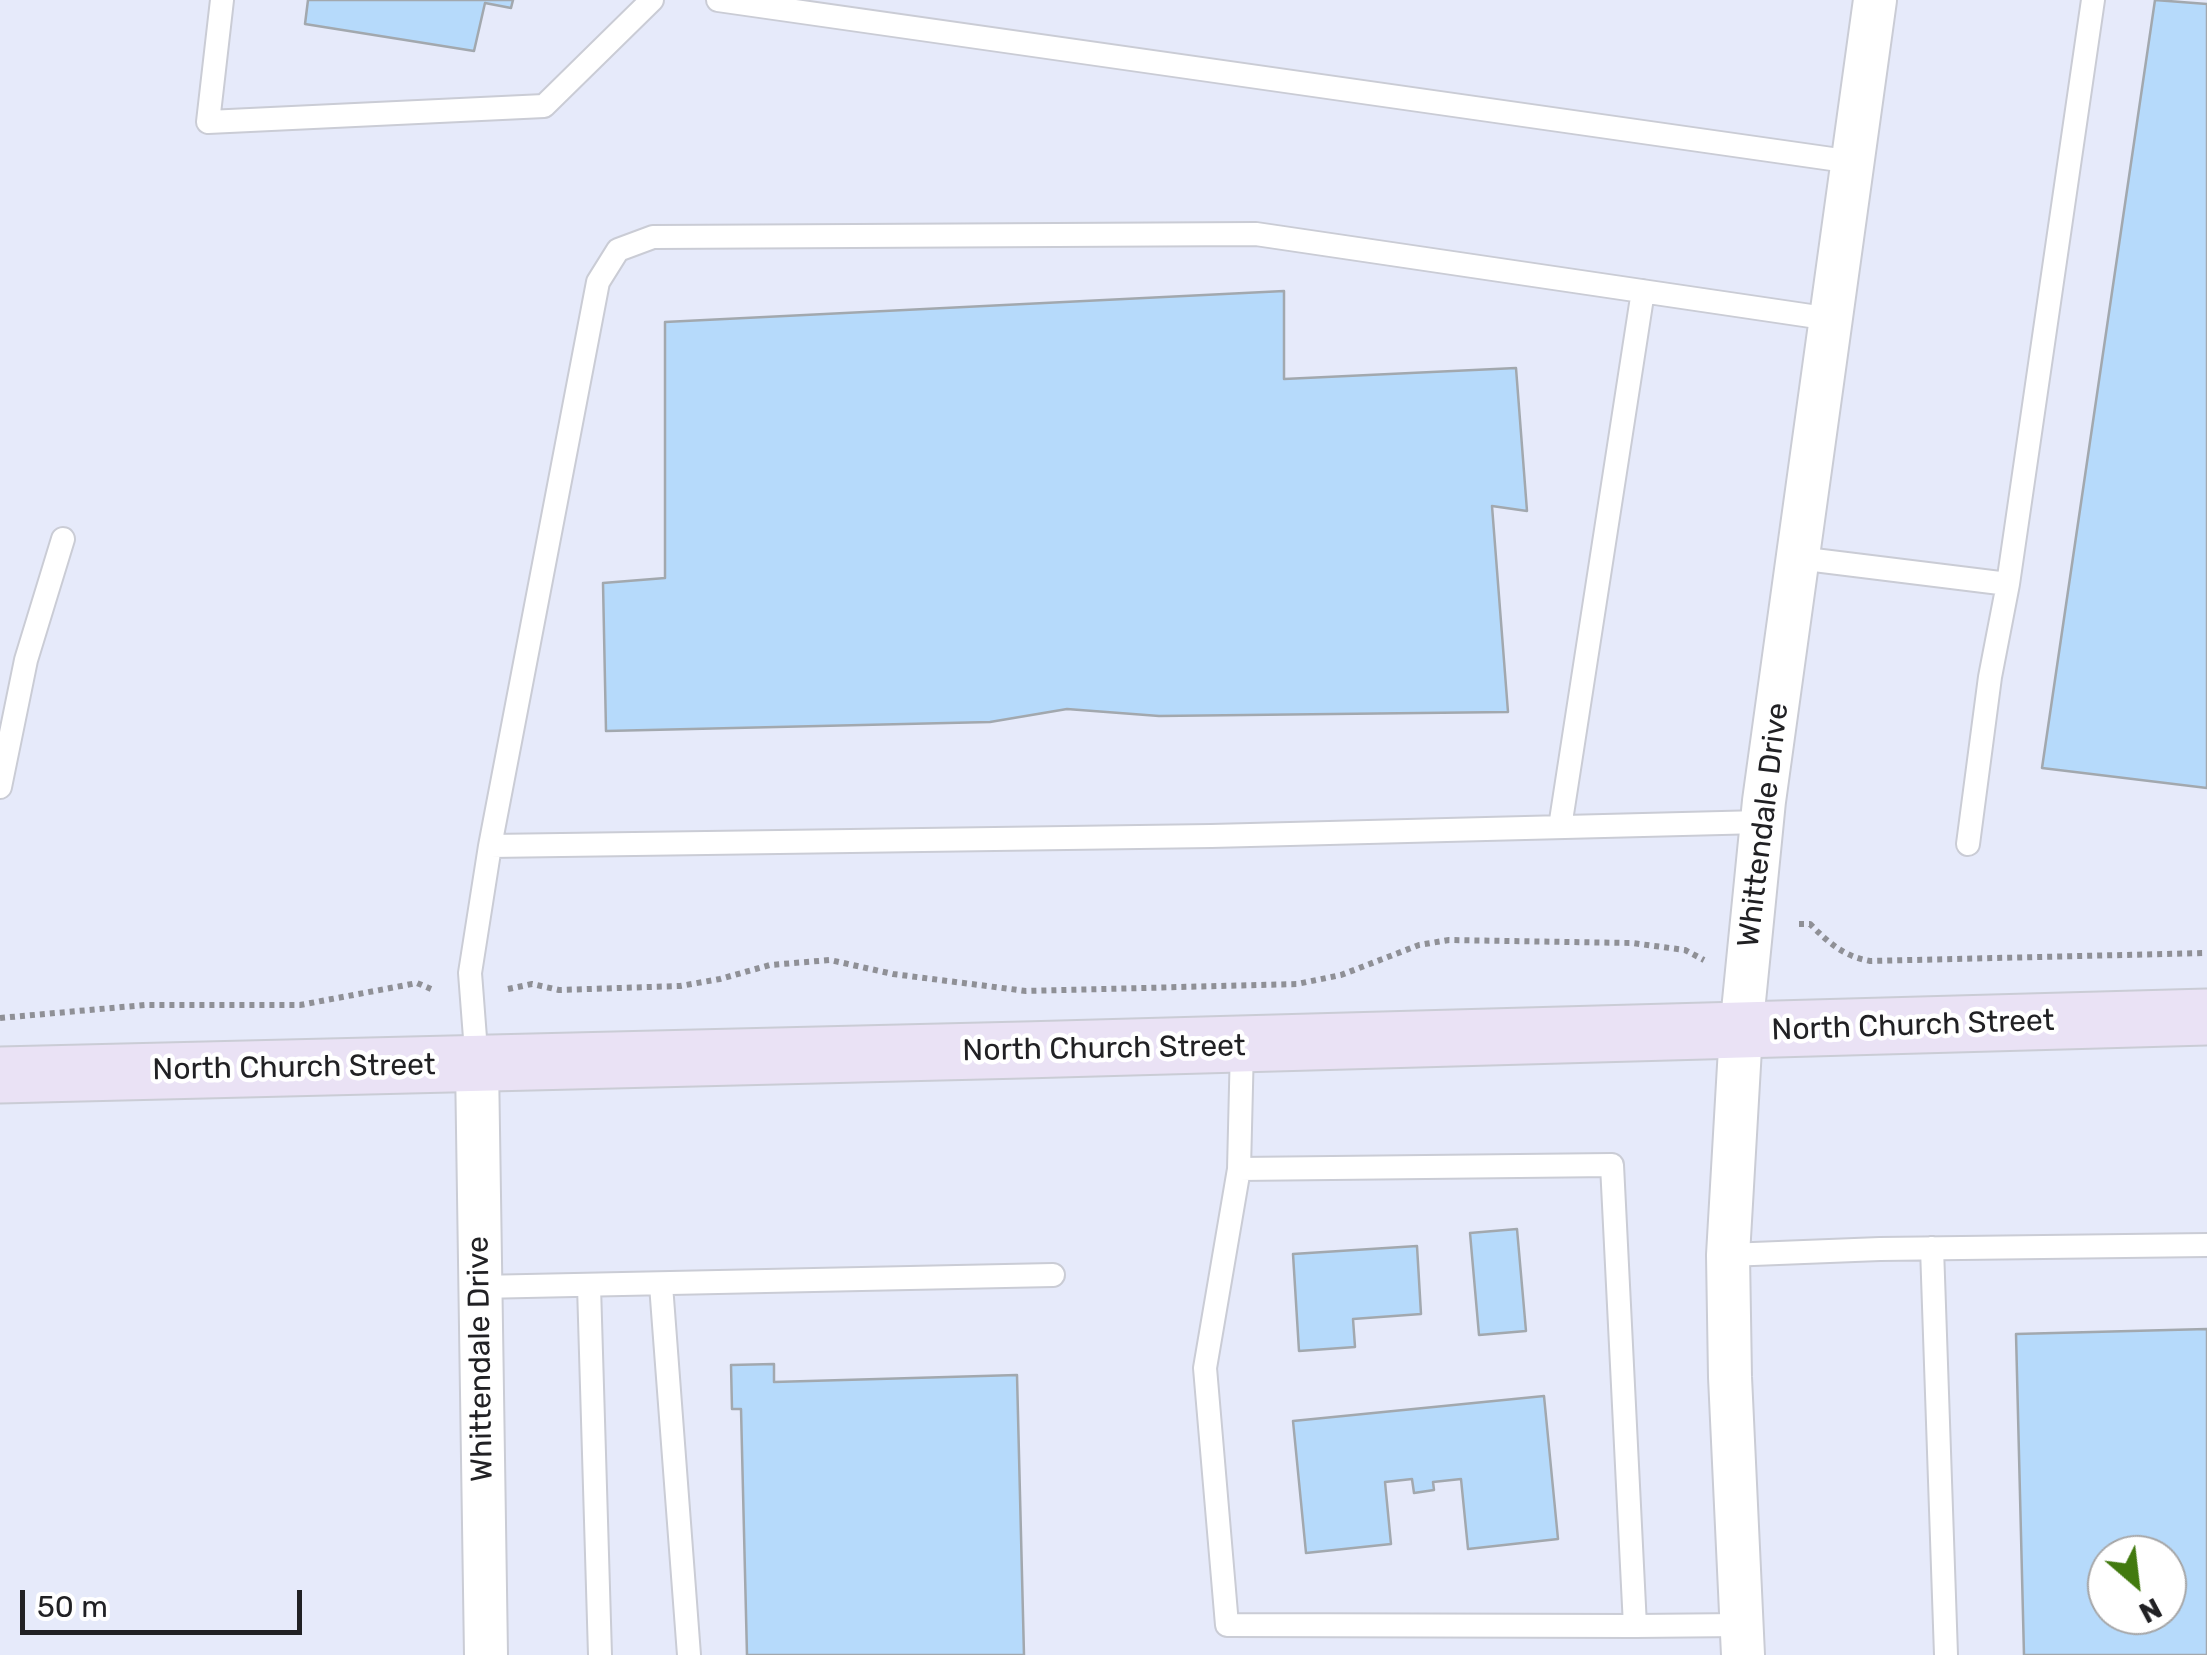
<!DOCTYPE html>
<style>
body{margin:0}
#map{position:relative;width:2207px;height:1655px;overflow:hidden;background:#f4f6fe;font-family:Rubik,sans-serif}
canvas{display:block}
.north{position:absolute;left:2087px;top:1535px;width:100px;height:100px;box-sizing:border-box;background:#fff;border:2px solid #a6a6a7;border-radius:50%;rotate:152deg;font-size:28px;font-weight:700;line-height:40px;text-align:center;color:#212124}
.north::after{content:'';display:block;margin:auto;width:35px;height:45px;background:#427a0f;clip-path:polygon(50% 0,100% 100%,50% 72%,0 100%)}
.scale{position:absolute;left:20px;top:1590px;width:282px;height:45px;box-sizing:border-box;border:5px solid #212124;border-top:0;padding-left:12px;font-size:30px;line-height:35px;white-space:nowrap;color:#212124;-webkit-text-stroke:8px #fff;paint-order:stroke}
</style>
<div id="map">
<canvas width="2207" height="1655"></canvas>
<div class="north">N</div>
<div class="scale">50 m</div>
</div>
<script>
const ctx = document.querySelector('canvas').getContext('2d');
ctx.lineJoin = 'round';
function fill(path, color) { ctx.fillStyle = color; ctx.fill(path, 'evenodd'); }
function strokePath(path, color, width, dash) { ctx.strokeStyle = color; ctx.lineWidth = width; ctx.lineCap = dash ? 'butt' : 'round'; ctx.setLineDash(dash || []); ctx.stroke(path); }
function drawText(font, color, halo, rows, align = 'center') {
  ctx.font = font + ' Rubik,sans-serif'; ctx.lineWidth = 9; ctx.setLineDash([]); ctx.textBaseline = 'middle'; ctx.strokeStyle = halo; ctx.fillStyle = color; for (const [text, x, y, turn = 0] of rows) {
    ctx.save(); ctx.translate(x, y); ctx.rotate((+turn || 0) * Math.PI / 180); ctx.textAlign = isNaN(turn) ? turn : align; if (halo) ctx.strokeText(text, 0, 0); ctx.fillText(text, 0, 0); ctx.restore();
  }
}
const built = new Path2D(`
 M 0,0 L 2207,0 L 2207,1655 L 0,1655 ZM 2107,1555 L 2167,1555 L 2167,1615 L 2107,1615 Z`);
const building = new Path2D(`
 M 308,0 L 513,0 L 511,8 L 485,3 L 474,51 L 305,24 Z
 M 2155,0 L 2207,4 L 2207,788 L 2042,768 Z
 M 1284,291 L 1284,379 L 1516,368 L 1527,511 L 1492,506 L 1508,712 L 1159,716 L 1067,709 L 990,722 L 606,731 L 603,583 L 665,578 L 665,322 Z
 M 1517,1229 L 1526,1331 L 1479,1335 L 1470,1233 Z
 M 1417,1246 L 1421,1314 L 1353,1319 L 1355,1347 L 1299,1351 L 1293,1254 Z
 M 2207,1329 L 2207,1655 L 2024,1655 L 2016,1334 ZM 2107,1555 L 2167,1555 L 2167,1615 L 2107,1615 Z
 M 774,1364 L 774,1382 L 1017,1375 L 1024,1655 L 747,1655 L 741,1409 L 732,1409 L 731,1365 Z
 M 1544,1396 L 1558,1539 L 1468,1549 L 1461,1479 L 1433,1482 L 1434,1490 L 1414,1493 L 1412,1479 L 1385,1482 L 1391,1544 L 1306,1553 L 1293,1421 Z`);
const path = new Path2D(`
 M 1799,924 L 1810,924 C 1829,943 1843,956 1870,961 L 2207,953
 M 508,989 L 532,984 L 559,990 L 680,986 L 720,979 L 770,965 L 830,960 L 893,974 L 1026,991 L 1297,984 L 1341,975 L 1419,945 L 1449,940 L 1632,943 L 1685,950 L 1704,960
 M 0,1018 L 145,1005 L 300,1005 L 417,983 L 431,989`);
const service = new Path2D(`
 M 222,0 L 208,122 L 544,106 L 652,0
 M 718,0 L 1853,162
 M 1798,558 L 2008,584 L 2093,0
 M 0,787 L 26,660 L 63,539
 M 1761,822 L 1211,836 L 490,846 L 598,282 L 618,250 L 653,237 L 1256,234 L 1831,319
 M 1560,827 L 1643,291
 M 1968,844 L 1990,677 L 2008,584
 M 477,1064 L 470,973 L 490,846
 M 1239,1169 L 1612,1165 L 1635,1626 L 1227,1625 L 1205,1368 L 1239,1169 L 1242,1046
 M 1932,1248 L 1946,1655
 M 1728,1255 L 1880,1249 L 2207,1245
 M 661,1285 L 689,1655
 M 589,1286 L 600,1655
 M 479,1287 L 1053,1275
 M 1635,1626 L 1742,1625`);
const minor = new Path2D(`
 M 477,1064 L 486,1655
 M 1743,1655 L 1730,1377 L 1728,1255 L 1741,1031 L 1764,801 L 1875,0`);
const secondary = new Path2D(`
 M 0,1075 C 736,1058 1471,1039 2207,1017`);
const streetNames = [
 ["Whittendale Drive",1764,825,-83],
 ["North Church Street",1913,1026,-2],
 ["North Church Street",1104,1049,-1],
 ["North Church Street",294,1068,-1],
 ["Whittendale Drive",481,1359,-91]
];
fill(built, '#e6eafa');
fill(building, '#b6dafb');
strokePath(building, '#a2a8ae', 2.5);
strokePath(service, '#caccd5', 26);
strokePath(minor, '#caccd5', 46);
strokePath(secondary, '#caccd5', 59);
strokePath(path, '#8f9096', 6, [5, 5]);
strokePath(service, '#fff', 22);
strokePath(minor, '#fff', 42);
strokePath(secondary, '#eae2f5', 55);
drawText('30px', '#212124', '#fff', streetNames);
</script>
